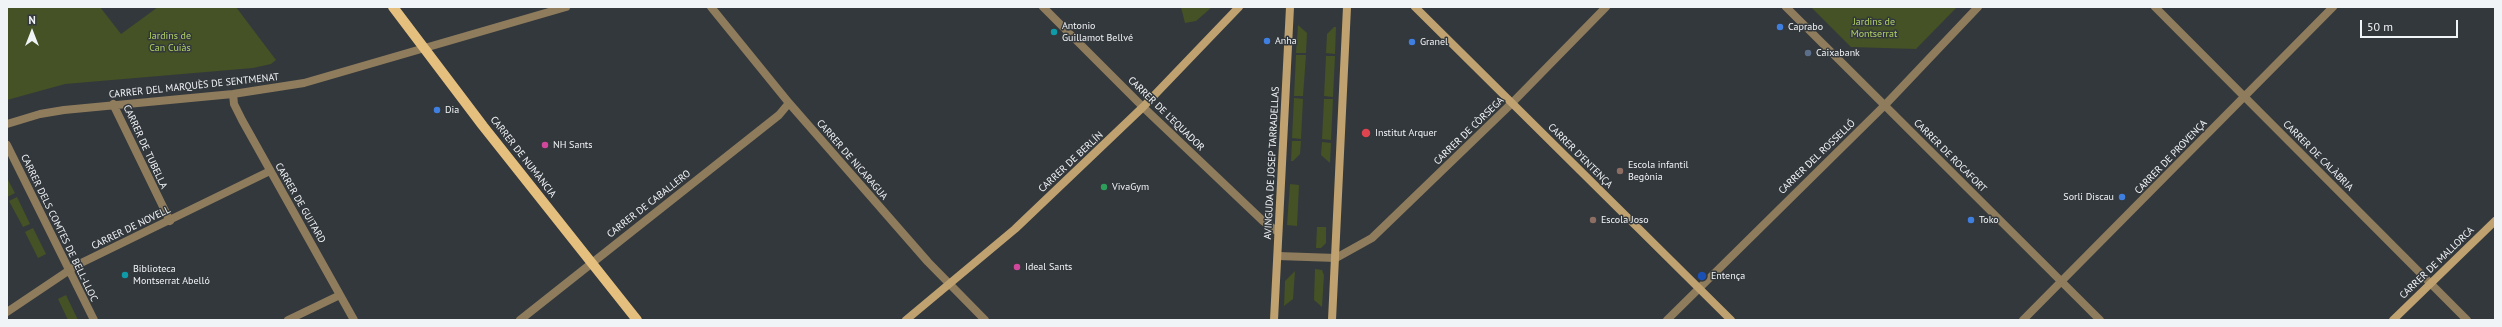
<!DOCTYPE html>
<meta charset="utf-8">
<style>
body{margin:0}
#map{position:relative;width:2502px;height:327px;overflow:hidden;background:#33383c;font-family:"PT Sans",sans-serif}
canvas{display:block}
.frame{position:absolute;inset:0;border:8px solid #f1f4f7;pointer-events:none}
.north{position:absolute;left:12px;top:12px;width:40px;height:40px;-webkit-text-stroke:3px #33383c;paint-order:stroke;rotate:0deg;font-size:11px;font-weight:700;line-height:16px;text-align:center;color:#f1f4f7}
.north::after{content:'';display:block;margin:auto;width:14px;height:18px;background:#f1f4f7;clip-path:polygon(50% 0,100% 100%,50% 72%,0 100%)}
.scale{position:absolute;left:2360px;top:20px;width:98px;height:18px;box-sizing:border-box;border:2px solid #f1f4f7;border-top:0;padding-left:5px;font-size:12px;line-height:14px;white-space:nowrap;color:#f1f4f7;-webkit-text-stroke:3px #33383c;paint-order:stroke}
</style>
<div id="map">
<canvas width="2502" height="327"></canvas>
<div class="frame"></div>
<div class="north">N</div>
<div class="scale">50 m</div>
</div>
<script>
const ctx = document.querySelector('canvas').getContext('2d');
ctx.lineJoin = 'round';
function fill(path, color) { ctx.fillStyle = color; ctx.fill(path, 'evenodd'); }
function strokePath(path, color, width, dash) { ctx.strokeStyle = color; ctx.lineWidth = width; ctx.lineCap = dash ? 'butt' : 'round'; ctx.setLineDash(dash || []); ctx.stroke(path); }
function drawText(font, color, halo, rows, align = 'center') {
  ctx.font = font + ' "PT Sans",sans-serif'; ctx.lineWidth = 3; ctx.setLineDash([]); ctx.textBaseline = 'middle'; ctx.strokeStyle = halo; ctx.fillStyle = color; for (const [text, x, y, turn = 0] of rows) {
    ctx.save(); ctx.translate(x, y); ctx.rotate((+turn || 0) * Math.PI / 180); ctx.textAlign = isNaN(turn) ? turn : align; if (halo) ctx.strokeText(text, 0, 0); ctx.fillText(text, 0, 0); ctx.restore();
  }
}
const green = new Path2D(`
 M 7,7 L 100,7 L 121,34 L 158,7 L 236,7 L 276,60 L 271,64 L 253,68 L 65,84 L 7,100 Z
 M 1181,7 L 1212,7 L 1196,21 L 1185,23 Z
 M 1811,7 L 1957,7 L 1916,49 L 1851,47 Z
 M 1298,25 L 1307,33 L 1306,53 L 1296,53 Z
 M 1334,27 L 1336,27 L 1335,54 L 1326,53 L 1327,34 Z
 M 1296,55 L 1306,55 L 1303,96 L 1294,96 Z
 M 1326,56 L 1335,56 L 1333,97 L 1324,96 Z
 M 1294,98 L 1303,99 L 1301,139 L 1292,138 Z
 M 1324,99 L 1333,99 L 1331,140 L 1322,139 Z
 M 1292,141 L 1301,141 L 1300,154 L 1293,161 L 1291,161 Z
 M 1322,142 L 1331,143 L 1330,163 L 1321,155 Z
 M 7,178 L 15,193 L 7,197 Z
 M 1290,184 L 1299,185 L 1297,226 L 1287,225 Z
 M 17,197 L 30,224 L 23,227 L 9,201 Z
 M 1317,227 L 1326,227 L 1326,243 L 1321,248 L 1316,248 Z
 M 33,228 L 46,254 L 38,258 L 25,232 Z
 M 1315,269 L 1322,270 L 1324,275 L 1322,307 L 1314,300 Z
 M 1295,271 L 1293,299 L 1284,306 L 1285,281 Z
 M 66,295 L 78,320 L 68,320 L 58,299 Z`);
const minor = new Path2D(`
 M 711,7 L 789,103 L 928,262 L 985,320
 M 1786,7 L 2100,320
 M 2155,7 L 2467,320
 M 233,94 L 234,104 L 242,120 L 354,320
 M 113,104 L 170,221
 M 1143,107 L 1263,221 L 1278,232
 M 7,124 L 40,114 L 64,110 L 233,94 L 304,83 L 566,7
 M 7,145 L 94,320
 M 1278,256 L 1336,258 L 1372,238 L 1512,103 L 1606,7
 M 7,312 L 77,265 L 270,171
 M 288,320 L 340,295
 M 520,320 L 779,115 L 789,103
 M 1667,320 L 1885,105 L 1978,7
 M 2023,320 L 2333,7`);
const tertiary = new Path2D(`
 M 1043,7 L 1143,107`);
const secondary = new Path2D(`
 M 1415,7 L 1731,320
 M 906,320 L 1015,229 L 1143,107 L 1239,7
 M 1274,320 L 1290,7
 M 1332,320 L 1347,7
 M 2393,320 L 2495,221`);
const primary = new Path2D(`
 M 393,7 L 483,126 L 637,320`);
const markers = [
 [1780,27,4,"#3f7fe0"],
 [1054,32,4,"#0f9aa8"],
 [1267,41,4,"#3f7fe0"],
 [1412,42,4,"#3f7fe0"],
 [1808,53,4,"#5c6f8a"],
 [437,110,4,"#3f7fe0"],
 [1366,133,5,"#e0444e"],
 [545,145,4,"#d1479c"],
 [1620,171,4,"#8d6e63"],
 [1104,187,4,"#2e9e5b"],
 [2122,197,4,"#3f7fe0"],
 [1593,220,4,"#8d6e63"],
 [1971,220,4,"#3f7fe0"],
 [1017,267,4,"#d1479c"],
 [125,275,4,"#0f9aa8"],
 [1702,276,5,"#1a4fb4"]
];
const parkNames = [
 ["Jardins de",1874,22],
 ["Montserrat",1874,34],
 ["Jardins de",170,36],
 ["Can Cuiàs",170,48]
];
const poiNames = [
 ["Antonio",1062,26],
 ["Guillamot Bellvé",1062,38],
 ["Caprabo",1788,27],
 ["Anha",1275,41],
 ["Granel",1420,42],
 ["Caixabank",1816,53],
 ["Dia",445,110],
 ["Institut Arquer",1375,133],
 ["NH Sants",553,145],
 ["Escola infantil",1628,165],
 ["Begònia",1628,177],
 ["VivaGym",1112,187],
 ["Sorli Discau",2114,197,"right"],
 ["Escola Joso",1601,220],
 ["Toko",1979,220],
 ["Ideal Sants",1025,267],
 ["Biblioteca",133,269],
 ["Montserrat Abelló",133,281],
 ["Entença",1711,276]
];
const streetNames = [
 ["CARRER DEL MARQUÈS DE SENTMENAT",194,86,-6],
 ["CARRER DE L'EQUADOR",1166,114,44],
 ["CARRER DE CÒRSEGA",1469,131,-44],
 ["CARRER DE TUBELLA",145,147,65],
 ["CARRER D'ENTENÇA",1580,156,45],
 ["CARRER DE ROCAFORT",1950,156,45],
 ["CARRER DE CALÀBRIA",2318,156,45],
 ["CARRER DE NUMÀNCIA",523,157,52],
 ["CARRER DEL ROSSELLÓ",1817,157,-44],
 ["CARRER DE PROVENÇA",2171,157,-46],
 ["CARRER DE NICARAGUA",852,160,49],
 ["CARRER DE BERLÍN",1071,162,-43],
 ["AVINGUDA DE JOSEP TARRADELLAS",1272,163,-87],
 ["CARRER DE GUITARD",300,203,60],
 ["CARRER DE CABALLERO",649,204,-38],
 ["CARRER DELS COMTES DE BELL-LLOC",59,228,64],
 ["CARRER DE NOVELL",131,228,-26],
 ["CARRER DE MALLORCA",2437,263,-44]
];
fill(green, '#445225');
strokePath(minor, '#8e7c5d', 8);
strokePath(tertiary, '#8e7c5d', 8);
strokePath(secondary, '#bfa270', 8);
strokePath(primary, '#e5bf7e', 10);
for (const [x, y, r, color] of markers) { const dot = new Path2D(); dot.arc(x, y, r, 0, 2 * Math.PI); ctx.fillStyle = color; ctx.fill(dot); strokePath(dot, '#33383c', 1.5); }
drawText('10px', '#b1d165', '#33383c', parkNames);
drawText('10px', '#f1f4f7', '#33383c', poiNames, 'left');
drawText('10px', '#f1f4f7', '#33383c', streetNames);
</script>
